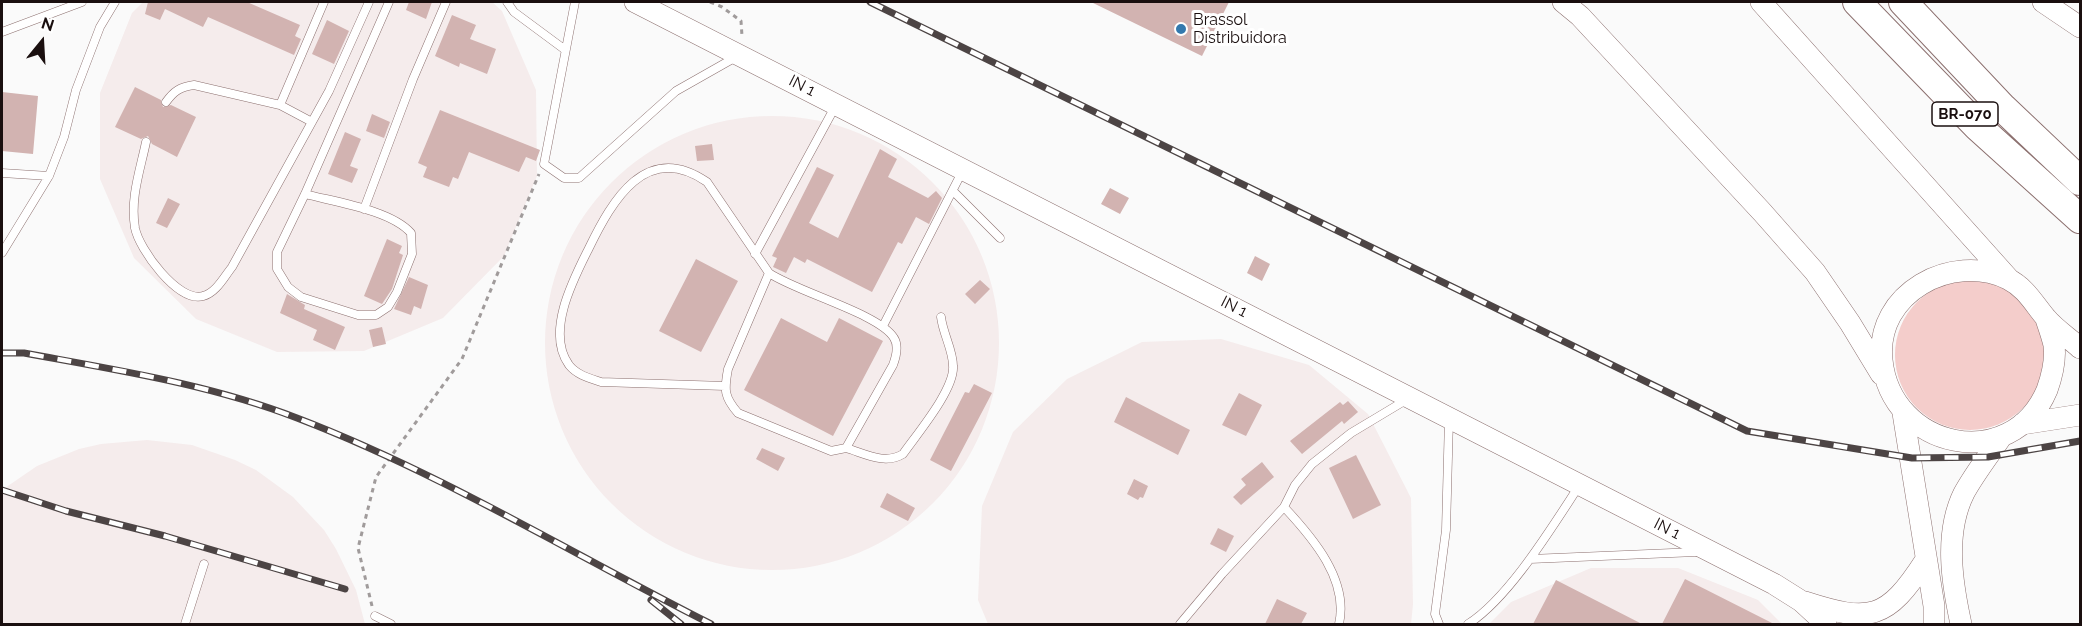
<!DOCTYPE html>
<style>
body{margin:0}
#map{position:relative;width:2082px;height:626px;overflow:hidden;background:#fafafa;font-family:Raleway,sans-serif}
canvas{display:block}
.frame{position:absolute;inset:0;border:3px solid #1a0f0f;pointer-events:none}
.north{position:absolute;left:12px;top:12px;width:60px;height:60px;-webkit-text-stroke:4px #fff;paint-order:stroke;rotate:18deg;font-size:16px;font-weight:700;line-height:24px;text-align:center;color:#1a0f0f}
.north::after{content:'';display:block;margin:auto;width:21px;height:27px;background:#1a0f0f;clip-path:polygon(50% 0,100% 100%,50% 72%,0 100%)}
</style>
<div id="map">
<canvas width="2082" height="626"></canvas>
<div class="frame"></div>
<div class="north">N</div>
</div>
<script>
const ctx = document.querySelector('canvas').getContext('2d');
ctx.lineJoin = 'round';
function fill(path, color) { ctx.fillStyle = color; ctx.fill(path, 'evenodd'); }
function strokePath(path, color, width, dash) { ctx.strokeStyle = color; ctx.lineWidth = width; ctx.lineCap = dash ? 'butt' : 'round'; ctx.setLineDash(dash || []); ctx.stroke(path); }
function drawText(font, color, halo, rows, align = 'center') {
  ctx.font = font + ' Raleway,sans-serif'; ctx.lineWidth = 6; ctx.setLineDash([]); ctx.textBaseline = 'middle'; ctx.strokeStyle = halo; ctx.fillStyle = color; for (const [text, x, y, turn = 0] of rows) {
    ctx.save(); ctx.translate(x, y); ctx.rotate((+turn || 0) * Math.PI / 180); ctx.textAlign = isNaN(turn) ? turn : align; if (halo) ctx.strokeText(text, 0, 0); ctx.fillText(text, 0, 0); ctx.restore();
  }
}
const built = new Path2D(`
 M 143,2 L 492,2 L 502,11 L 536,90 L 537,176 L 504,256 L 443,318 L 364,351 L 277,352 L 196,319 L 134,258 L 100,179 L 100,93 L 132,13 Z
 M545 343a227 227 0 1 1 454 0a227 227 0 1 1-454 0Z
 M 1221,339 L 1309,365 L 1368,414 L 1411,498 L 1413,604 L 1411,624 L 988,624 L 978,600 L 982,506 L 1013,432 L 1067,379 L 1142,342 Z
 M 147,440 L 192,445 L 235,460 L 256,470 L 293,497 L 324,530 L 336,549 L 356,590 L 365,624 L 2,624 L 2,490 L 37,466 L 79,449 L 101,444 Z
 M 1591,568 L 1678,568 L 1758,600 L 1782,624 L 1489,624 L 1511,602 Z`);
const green = new Path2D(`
 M1895 355a75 75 0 1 1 150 0a75 75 0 1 1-150 0Z`);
const building = new Path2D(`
 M 148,2 L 247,2 L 300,25 L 295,36 L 301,39 L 294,55 L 208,17 L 203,27 L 165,9 L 160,20 L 145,14 Z
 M 409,2 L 432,2 L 426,19 L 406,10 Z
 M 1091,2 L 1229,2 L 1202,56 Z
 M 452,15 L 476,25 L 470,39 L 496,49 L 487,74 L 460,63 L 459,67 L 435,56 Z
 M 327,20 L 349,31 L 334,64 L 312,54 Z
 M 135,87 L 161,100 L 163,107 L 171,105 L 196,117 L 177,157 L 152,144 L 148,136 L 141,139 L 115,127 Z
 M 2,92 L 38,96 L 33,154 L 2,151 Z
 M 440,110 L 540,150 L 536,161 L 526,157 L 519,172 L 469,152 L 458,179 L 453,177 L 449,187 L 423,177 L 427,167 L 418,163 Z
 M 372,114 L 390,122 L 384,138 L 366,131 Z
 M 345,132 L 361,139 L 350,166 L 358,169 L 352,183 L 328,174 Z
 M 712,144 L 714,160 L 697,161 L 695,146 Z
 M 880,149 L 897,159 L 888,177 L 928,198 L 936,191 L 942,198 L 929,224 L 916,217 L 902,244 L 898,242 L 872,292 L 807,259 L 805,263 L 794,257 L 786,273 L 773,267 L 777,258 L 772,256 L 817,167 L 834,175 L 809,223 L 838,238 Z
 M 1110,188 L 1129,198 L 1120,214 L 1101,204 Z
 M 168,198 L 180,204 L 167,228 L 156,223 Z
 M 387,239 L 402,246 L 399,253 L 403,255 L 392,289 L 382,304 L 364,296 Z
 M 1255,256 L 1270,264 L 1262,281 L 1247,273 Z
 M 696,259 L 738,281 L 701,352 L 659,331 Z
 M 409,277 L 428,285 L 421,309 L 414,306 L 411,315 L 394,309 Z
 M 980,280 L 990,289 L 975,304 L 965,294 Z
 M 287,294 L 305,305 L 304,309 L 345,327 L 335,350 L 313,340 L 317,330 L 280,313 Z
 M 781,318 L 827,342 L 839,318 L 883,341 L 833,436 L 744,390 Z
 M 382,327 L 386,344 L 373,347 L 369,330 Z
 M 974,384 L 992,393 L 951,471 L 930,460 L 965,392 L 969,393 Z
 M 1239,393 L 1262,405 L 1246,436 L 1222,425 Z
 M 1126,397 L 1190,430 L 1178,455 L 1114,422 Z
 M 1348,401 L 1358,412 L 1344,424 L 1342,421 L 1302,454 L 1290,441 L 1340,402 L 1343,405 Z
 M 762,448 L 785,458 L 778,471 L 756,459 Z
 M 1356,455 L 1381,505 L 1353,519 L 1329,468 Z
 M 1262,462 L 1274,477 L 1241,505 L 1233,497 L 1246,485 L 1241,479 Z
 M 1134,479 L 1148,486 L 1143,498 L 1140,497 L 1138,500 L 1127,494 Z
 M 887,493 L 915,508 L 908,521 L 880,507 Z
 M 1218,528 L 1234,536 L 1226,552 L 1210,544 Z
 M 1685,579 L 1774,624 L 1662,624 Z
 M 1556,580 L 1642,624 L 1533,624 Z
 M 1277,599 L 1307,613 L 1301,624 L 1265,624 Z`);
const path = new Path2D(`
 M 710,2 L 722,7 L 741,21 L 742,36
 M 372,606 L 358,548 L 376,477 L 462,359 L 539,174`);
const lane = new Path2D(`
 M 507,2 L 514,12 L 564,49
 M 575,2 L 544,164 L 564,178 L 579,178 L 676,91 L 736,57
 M 2,32 L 82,2
 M 166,102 C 174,91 180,87 194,85 L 280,105 L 312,122
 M 280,105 L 324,2
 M 146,142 C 140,171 130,198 135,228 C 139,249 178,303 203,296 C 216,293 224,277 232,267 L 329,91 L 369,2
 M 2,173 L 49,176
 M 953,191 L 1000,238
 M 305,194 C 335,202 391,210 411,233 L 412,254 L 397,292 L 388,307 L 376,315 L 358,315 L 301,297 L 288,287 L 277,269 L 277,252 L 305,194 L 389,2
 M 364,209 L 413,79 L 446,2
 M 2,253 L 49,176 L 64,137 L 76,90 L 100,27 L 115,2
 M 755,254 L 836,105
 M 883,326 L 962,172
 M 725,386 L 601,382 C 589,378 577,375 569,365 C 545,332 574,278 589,248 C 612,201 646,140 707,182 L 769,273 C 797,292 880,314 894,338 C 899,346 896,357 893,365 L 846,448 L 831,451 L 738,413 C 724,397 724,390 728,369 L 769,273
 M 846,448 C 866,454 885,465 903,454 C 917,434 955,389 953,366 C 953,350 943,334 941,317
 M 1284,507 C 1313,538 1349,580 1339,624
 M 1530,559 L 1696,552
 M 375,616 L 391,624
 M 185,624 L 204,564
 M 1180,624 L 1222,574 L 1284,507 L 1295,485 L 1312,464 L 1351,433 L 1406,400
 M 1439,624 L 1435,614 L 1446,530 L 1449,419
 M 1468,624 C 1509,598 1552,527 1579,486`);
const secondary = new Path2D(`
 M 635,2 L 1774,584 L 1801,601 L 1826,624
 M 1563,2 L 1580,16 L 1762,212 L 1815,272 L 1850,323 L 1881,374
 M 1761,2 L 2009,279
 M 2043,2 L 2080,27
 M 2046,319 C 2049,328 2052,336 2054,345 C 2056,360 2052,376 2047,390 C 2011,475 1891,449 1882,360 C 1875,293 1952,252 2008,279 C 2026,288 2034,304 2046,318 C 2055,329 2069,338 2080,348
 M 1903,413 L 1934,606 L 1934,624
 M 2022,424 L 2080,415
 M 1805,602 C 1870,623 1887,620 1925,561
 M 1961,624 C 1952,583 1944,533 1964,493 C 1975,473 1990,454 2002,436`);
const highway = new Path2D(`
 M 1857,2 L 1977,126 L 2080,219
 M 1903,2 L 2003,108 L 2080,181`);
const rail = new Path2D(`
 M 870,2 L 1747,431 L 1912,458 L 1988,457 L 2080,441
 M 2,353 L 24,353 C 116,370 209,384 297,418 C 441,473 574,555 711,624
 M 2,490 L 66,511 L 165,536 L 345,589
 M 651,600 L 681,624`);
const markers = [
 [1181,29,6,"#3379ae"]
];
const shields = [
 [1965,114,66]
];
const shieldNames = [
 ["BR-070",1965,114]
];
const poiNames = [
 ["Brassol",1193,20],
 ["Distribuidora",1193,38]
];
const streetNames = [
 ["IN 1",802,86,27],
 ["IN 1",1234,307,27],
 ["IN 1",1667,529,27]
];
fill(built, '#f5ecec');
fill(green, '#f4cdcb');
fill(building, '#d2b3b1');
strokePath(lane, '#8c706f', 9);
strokePath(secondary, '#8c706f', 22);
strokePath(highway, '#8c706f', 30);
strokePath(path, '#a09b9b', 3, [4.5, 4.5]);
strokePath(lane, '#fff', 8);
strokePath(secondary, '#fff', 21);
strokePath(highway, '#fff', 28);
strokePath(rail, '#4c4444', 7);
strokePath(rail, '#fff', 4.5, [14]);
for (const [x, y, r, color] of markers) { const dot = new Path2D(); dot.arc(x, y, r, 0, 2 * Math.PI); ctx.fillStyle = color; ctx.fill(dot); strokePath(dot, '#fff', 2); }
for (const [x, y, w] of shields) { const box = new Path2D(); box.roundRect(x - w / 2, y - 12, w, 24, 4.5); ctx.fillStyle = '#fff'; ctx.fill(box); strokePath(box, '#1a0f0f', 1.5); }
drawText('bold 15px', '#1a0f0f', null, shieldNames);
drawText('16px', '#1a0f0f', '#fff', poiNames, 'left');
drawText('16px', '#1a0f0f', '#fff', streetNames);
</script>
